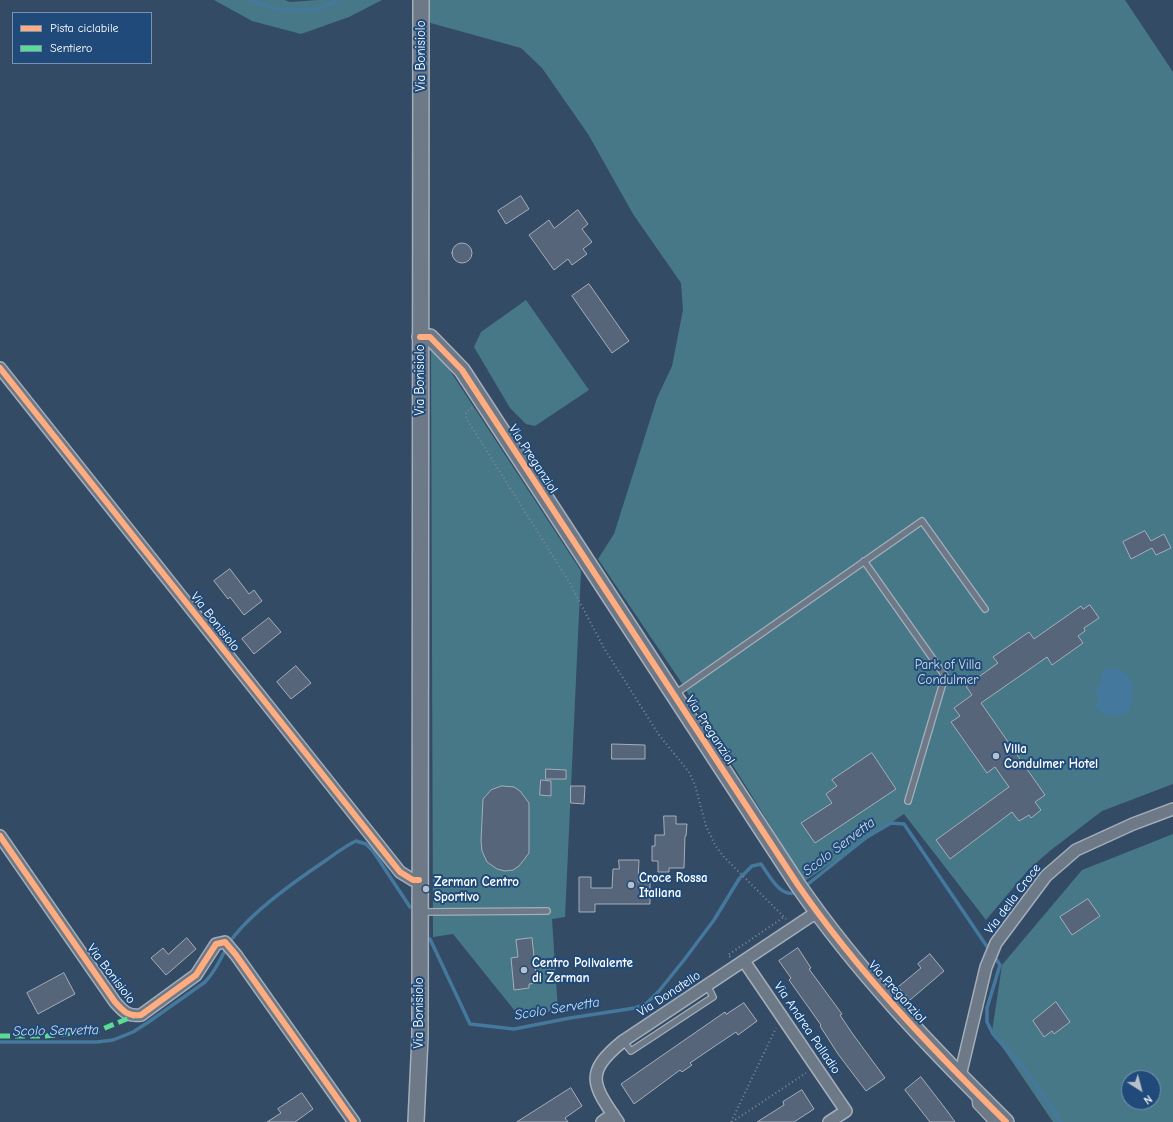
<!DOCTYPE html>
<style>
body{margin:0}
#map{position:relative;width:1173px;height:1122px;overflow:hidden;background:#344b65;font-family:"Comic Neue",sans-serif}
canvas{display:block}
.legend{position:absolute;left:12px;top:12px;width:140px;height:52px;box-sizing:border-box;background:#1f4a7a;border:1px solid #7992af;margin:0;padding:5px 7px;list-style:none;font-size:12px;color:#fff}
.legend li{display:flex;align-items:center;gap:8px;height:20px}
.legend b{width:20px;border:1px solid #7992af}
.north{position:absolute;left:1121px;top:1070px;width:40px;height:40px;box-sizing:border-box;background:#1f4a7a;border:1px solid #7992af;border-radius:50%;rotate:144deg;font-size:11px;font-weight:700;line-height:16px;text-align:center;color:#fff}
.north::after{content:'';display:block;margin:auto;width:14px;height:18px;background:#b8c0c9;clip-path:polygon(50% 0,100% 100%,50% 72%,0 100%)}
</style>
<div id="map">
<canvas width="1173" height="1122"></canvas>
<ul class="legend">
<li><b style="height:5px;background:#ffac80"></b>Pista ciclabile</li>
<li><b style="height:5px;background:#5adb95"></b>Sentiero</li>
</ul>
<div class="north">N</div>
</div>
<script>
const ctx = document.querySelector('canvas').getContext('2d');
ctx.lineJoin = 'round';
function fill(path, color) { ctx.fillStyle = color; ctx.fill(path, 'evenodd'); }
function strokePath(path, color, width, dash) { ctx.strokeStyle = color; ctx.lineWidth = width; ctx.lineCap = dash ? 'butt' : 'round'; ctx.setLineDash(dash || []); ctx.stroke(path); }
function drawText(font, color, halo, rows, align = 'center') {
  ctx.font = font + ' "Comic Neue",sans-serif'; ctx.lineWidth = 4; ctx.setLineDash([]); ctx.textBaseline = 'middle'; ctx.strokeStyle = halo; ctx.fillStyle = color; for (const [text, x, y, turn = 0] of rows) {
    ctx.save(); ctx.translate(x, y); ctx.rotate((+turn || 0) * Math.PI / 180); ctx.textAlign = isNaN(turn) ? turn : align; if (halo) ctx.strokeText(text, 0, 0); ctx.fillText(text, 0, 0); ctx.restore();
  }
}
const green = new Path2D(`
 M 214,0 L 285,0 L 290,2 L 318,0 L 382,0 L 349,17 L 301,34 L 252,21 Z
 M 427,0 L 1125,0 L 1173,72 L 1173,784 L 1102,811 L 1051,850 L 1029,869 L 986,920 L 904,814 L 805,881 L 679,679 L 598,559 L 614,534 L 657,398 L 672,366 L 683,310 L 681,283 L 633,214 L 588,134 L 542,68 L 521,48 L 427,22 Z
 M 526,300 L 589,390 L 535,426 L 526,424 L 510,408 L 474,347 L 481,332 Z
 M 431,350 L 445,363 L 581,571 L 565,917 L 552,919 L 558,1011 L 523,1014 L 519,1016 L 453,934 L 433,937 Z
 M 1173,834 L 1173,1122 L 1053,1122 L 992,1032 L 1002,965 L 1082,870 ZM 1129,1078 L 1153,1078 L 1153,1102 L 1129,1102 Z`);
const water = new Path2D(`
 M 1113,668 C 1140,675 1133,690 1130,710 C 1117,719 1103,719 1095,705 L 1099,701 L 1095,691 L 1102,683 L 1101,675 L 1105,669 Z`);
const stream = new Path2D(`
 M 250,0 L 281,10 L 316,10 L 339,0
 M 803,888 L 867,837 L 891,823 L 904,824 L 990,951
 M 430,939 L 470,1024 L 514,1029 L 570,1018 L 635,1008 L 646,1004 L 659,991 L 684,960 L 714,920 L 739,879 L 752,866 L 761,864 C 770,876 781,901 799,891
 M 994,956 L 1000,965 L 987,1008 L 987,1022 L 993,1034 L 1026,1071 L 1061,1122
 M 0,1042 L 97,1042 L 113,1040 L 133,1032 L 150,1021 L 205,982 C 219,968 223,950 235,935 C 258,907 295,881 325,861 C 335,854 345,846 356,841 L 366,844 L 373,851 L 410,907`);
const building = new Path2D(`
 M 521,196 L 529,209 L 506,224 L 498,211 Z
 M 578,210 L 588,224 L 582,229 L 592,242 L 583,249 L 587,254 L 572,265 L 568,259 L 554,270 L 529,235 L 549,220 L 554,228 Z
 M452 253a10 10 0 1 1 20 0a10 10 0 1 1-20 0Z
 M 589,284 L 629,341 L 612,353 L 572,296 Z
 M 1145,531 L 1151,541 L 1164,534 L 1171,548 L 1156,555 L 1152,548 L 1131,559 L 1123,542 Z
 M 230,569 L 249,594 L 254,590 L 262,601 L 244,615 L 230,597 L 228,599 L 214,581 Z
 M 1090,605 L 1099,618 L 1084,628 L 1085,631 L 1078,636 L 1083,643 L 1052,665 L 1047,657 L 981,703 L 1045,795 L 1035,802 L 1041,810 L 1031,818 L 1029,815 L 1019,821 L 1012,812 L 950,859 L 936,840 L 1009,787 L 995,767 L 987,773 L 951,722 L 960,716 L 954,708 L 972,695 L 966,686 L 998,663 L 993,657 L 1029,632 L 1034,639 L 1081,606 L 1083,609 Z
 M 269,618 L 281,632 L 254,654 L 242,639 Z
 M 296,666 L 311,683 L 291,699 L 277,682 Z
 M 612,744 L 645,745 L 645,759 L 612,759 Z
 M 872,753 L 896,789 L 815,843 L 801,823 L 832,803 L 826,794 L 837,786 L 832,780 Z
 M 546,769 L 566,770 L 566,779 L 546,779 Z
 M 541,780 L 551,781 L 551,796 L 540,795 Z
 M 502,786 L 514,787 L 520,791 L 529,803 L 529,853 L 519,866 L 513,870 L 505,871 L 497,869 L 487,862 L 482,851 L 481,841 L 483,799 L 491,790 Z
 M 571,786 L 585,786 L 584,804 L 571,803 Z
 M 664,816 L 676,816 L 676,824 L 687,824 L 686,836 L 685,836 L 684,868 L 669,868 L 669,872 L 658,872 L 658,861 L 652,861 L 652,846 L 655,846 L 655,835 L 664,835 Z
 M 619,860 L 639,860 L 638,882 L 650,882 L 650,904 L 595,904 L 595,912 L 579,912 L 579,877 L 591,877 L 591,888 L 612,888 L 613,869 L 619,869 Z
 M 1088,899 L 1100,916 L 1072,935 L 1060,917 Z
 M 187,938 L 196,949 L 166,975 L 151,958 L 163,948 L 168,954 Z
 M 532,938 L 537,983 L 529,984 L 529,988 L 514,990 L 511,958 L 518,957 L 516,940 Z
 M 798,948 L 811,968 L 809,969 L 842,1014 L 840,1015 L 852,1033 L 885,1078 L 866,1091 L 838,1054 L 820,1026 L 821,1025 L 789,980 L 791,978 L 779,961 Z
 M 930,954 L 944,971 L 910,1000 L 898,987 L 921,968 L 918,964 Z
 M 64,973 L 75,994 L 38,1014 L 27,993 Z
 M 1056,1002 L 1070,1022 L 1054,1034 L 1052,1031 L 1044,1037 L 1033,1021 Z
 M 744,1003 L 757,1021 L 738,1035 L 736,1032 L 718,1044 L 690,1063 L 692,1065 L 682,1072 L 680,1070 L 634,1104 L 621,1084 L 725,1012 L 726,1014 Z
 M 921,1077 L 948,1112 L 955,1122 L 930,1122 L 905,1090 Z
 M 571,1088 L 582,1106 L 565,1118 L 568,1122 L 517,1122 Z
 M 802,1090 L 814,1109 L 794,1122 L 757,1122 L 784,1105 L 783,1102 Z
 M 302,1093 L 313,1109 L 295,1122 L 267,1122 L 281,1113 L 278,1109 Z`);
const path = new Path2D(`
 M 472,408 L 466,412 L 466,418 L 568,580 L 604,648 L 659,735 L 689,772 L 695,785 L 706,826 L 715,845 L 724,857 L 786,919
 M 730,957 L 728,955 L 784,917
 M 731,1122 L 776,1028
 M 732,1122 L 806,1073`);
const lane = new Path2D(`
 M 864,561 L 945,676 L 908,801
 M 675,694 L 922,521 L 985,609
 M 422,912 L 547,911
 M 623,1041 L 631,1051 L 713,997 L 707,985
 M 975,1097 L 976,1105 L 992,1122`);
const street = new Path2D(`
 M 0,368 L 400,872 L 413,880 L 419,880
 M 0,836 L 115,1002 C 123,1011 128,1017 141,1015 L 196,975 L 216,944 L 225,942 L 236,955 L 354,1122
 M 744,961 L 846,1111 L 829,1122
 M 960,1076 L 986,967 L 996,943 L 1046,876 L 1076,850 L 1133,824 L 1173,809
 M 602,1122 L 613,1114
 M 618,1122 C 592,1084 584,1073 623,1041 L 811,916 L 819,915`);
const secondary = new Path2D(`
 M 420,337 L 430,337 L 462,370 L 798,885 C 858,972 931,1048 1006,1122
 M 416,1122 L 420,1037 L 421,0`);
const quiet = new Path2D(`
 M 0,1036 L 46,1036 L 100,1030 L 134,1016`);
const cycleway = new Path2D(`
 M 420,337 L 430,337 L 462,370 L 798,885 C 858,972 931,1048 1006,1122
 M 0,368 L 400,872 L 413,880 L 419,880
 M 0,836 L 115,1002 C 123,1011 128,1017 141,1015 L 196,975 L 216,944 L 225,942 L 236,955 L 354,1122`);
const markers = [
 [996,756,4,"#b8c0c9"],
 [631,885,4,"#b8c0c9"],
 [426,889,4,"#b8c0c9"],
 [524,970,4,"#b8c0c9"]
];
const streetNames = [
 ["Via Bonisiolo",421,56,-90],
 ["Via Bonisiolo",420,380,-90],
 ["Via Preganziol",533,459,57],
 ["Via Bonisiolo",215,622,52],
 ["Via Preganziol",710,730,57],
 ["Via della Croce",1013,899,-53],
 ["Via Bonisiolo",111,974,53],
 ["Via Preganziol",897,992,48],
 ["Via Donatello",669,994,-33],
 ["Via Bonisiolo",419,1013,-90],
 ["Via Andrea Palladio",807,1028,56]
];
const parkNames = [
 ["Park of Villa",948,665],
 ["Condulmer",948,680]
];
const poiNames = [
 ["Villa",1004,749],
 ["Condulmer Hotel",1004,764],
 ["Croce Rossa",639,878],
 ["Italiana",639,893],
 ["Zerman Centro",434,882],
 ["Sportivo",434,897],
 ["Centro Polivalente",532,963],
 ["di Zerman",532,978]
];
const waterNames = [
 ["Scolo Servetta",839,847,-37],
 ["Scolo Servetta",557,1009,-9],
 ["Scolo Servetta",56,1031,-1]
];
fill(green, '#477888');
fill(water, '#44789d');
strokePath(stream, '#44789d', 3.5);
fill(building, '#57657a');
strokePath(building, '#a4aeba', 1);
strokePath(lane, '#a4aeba', 8);
strokePath(street, '#a4aeba', 14);
strokePath(secondary, '#a4aeba', 18);
strokePath(path, '#7e8895', 2, [1, 3]);
strokePath(lane, '#6d7986', 5.5);
strokePath(street, '#6d7986', 11);
strokePath(secondary, '#6d7986', 15);
strokePath(quiet, '#5adb95', 5, [10, 5]);
strokePath(cycleway, '#ffac80', 6);
for (const [x, y, r, color] of markers) { const dot = new Path2D(); dot.arc(x, y, r, 0, 2 * Math.PI); ctx.fillStyle = color; ctx.fill(dot); strokePath(dot, '#1f4a7a', 1.5); }
drawText('13px', '#fff', '#1f4a7a', streetNames);
drawText('13px', '#d2dfe2', '#1f4a7a', parkNames);
drawText('bold 13px', '#fff', '#1f4a7a', poiNames, 'left');
drawText('italic 14px', '#d1dee8', '#1f4a7a', waterNames);
</script>
